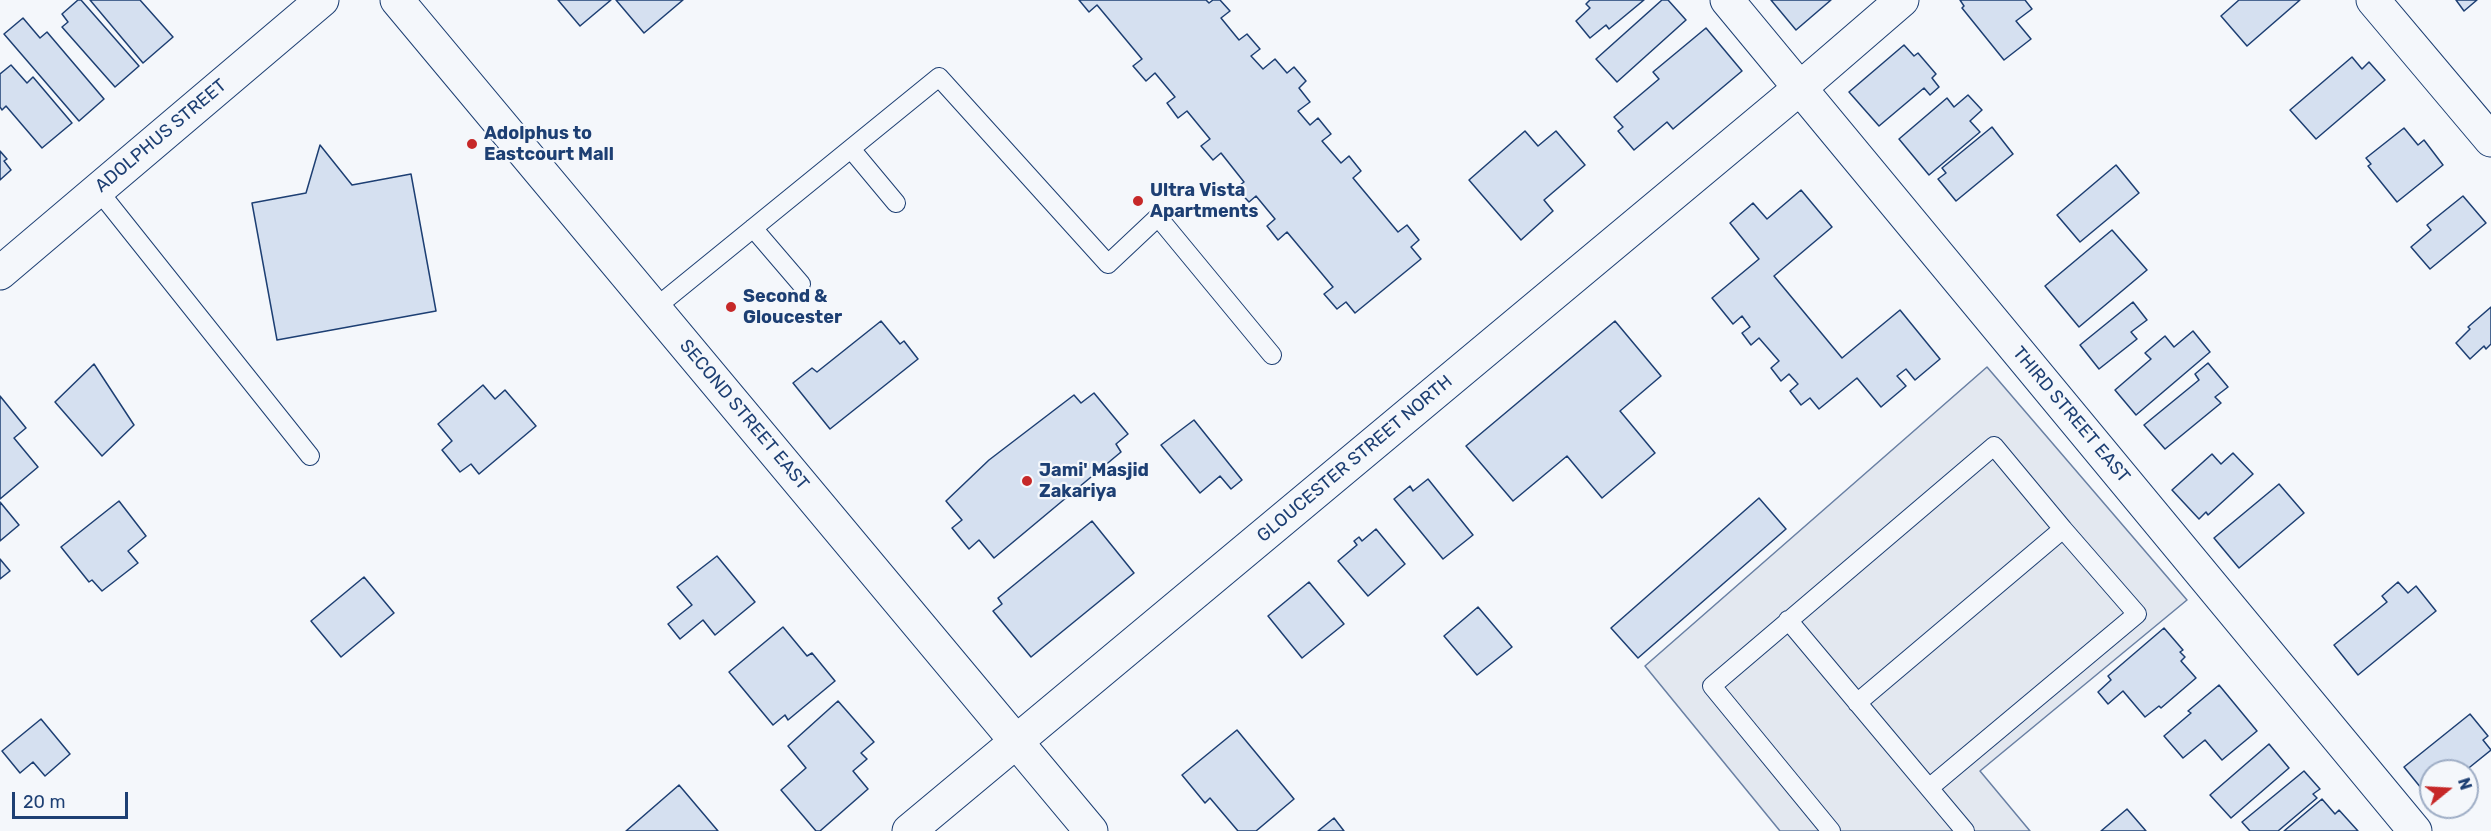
<!DOCTYPE html>
<style>
body{margin:0}
#map{position:relative;width:2491px;height:831px;overflow:hidden;background:#f4f7fb;font-family:Rubik,sans-serif}
canvas{display:block}
.north{position:absolute;left:2419px;top:759px;width:60px;height:60px;box-sizing:border-box;background:#f4f7fb;border:2px solid #9eadc5;border-radius:50%;rotate:72deg;font-size:16px;font-weight:700;line-height:24px;text-align:center;color:#1d3f73}
.north::after{content:'';display:block;margin:auto;width:21px;height:27px;background:#c62828;clip-path:polygon(50% 0,100% 100%,50% 72%,0 100%)}
.scale{position:absolute;left:12px;top:792px;width:116px;height:27px;box-sizing:border-box;border:3px solid #1d3f73;border-top:0;padding-left:8px;font-size:18px;line-height:21px;white-space:nowrap;color:#1d3f73;-webkit-text-stroke:4px #f4f7fb;paint-order:stroke}
</style>
<div id="map">
<canvas width="2491" height="831"></canvas>
<div class="north">N</div>
<div class="scale">20 m</div>
</div>
<script>
const ctx = document.querySelector('canvas').getContext('2d');
ctx.lineJoin = 'round';
function fill(path, color) { ctx.fillStyle = color; ctx.fill(path, 'evenodd'); }
function strokePath(path, color, width, dash) { ctx.strokeStyle = color; ctx.lineWidth = width; ctx.lineCap = dash ? 'butt' : 'round'; ctx.setLineDash(dash || []); ctx.stroke(path); }
function drawText(font, color, halo, rows, align = 'center') {
  ctx.font = font + ' Rubik,sans-serif'; ctx.lineWidth = 4.5; ctx.setLineDash([]); ctx.textBaseline = 'middle'; ctx.strokeStyle = halo; ctx.fillStyle = color; for (const [text, x, y, turn = 0] of rows) {
    ctx.save(); ctx.translate(x, y); ctx.rotate((+turn || 0) * Math.PI / 180); ctx.textAlign = isNaN(turn) ? turn : align; if (halo) ctx.strokeText(text, 0, 0); ctx.fillText(text, 0, 0); ctx.restore();
  }
}
const parking = new Path2D(`
 M 1987,367 L 2187,600 L 1980,771 L 2030,831 L 1780,831 L 1645,666 Z`);
const building = new Path2D(`
 M 78,0 L 81,0 L 139,66 L 115,87 L 62,27 L 68,22 L 62,14 Z
 M 90,0 L 140,0 L 173,37 L 143,63 Z
 M 558,0 L 611,0 L 580,26 Z
 M 616,0 L 683,0 L 644,33 Z
 M 1079,0 L 1206,0 L 1209,3 L 1213,0 L 1220,0 L 1230,11 L 1221,18 L 1239,40 L 1247,34 L 1260,49 L 1251,56 L 1263,69 L 1275,59 L 1287,73 L 1294,67 L 1306,81 L 1299,88 L 1310,102 L 1298,111 L 1310,125 L 1318,118 L 1331,134 L 1322,141 L 1341,163 L 1349,156 L 1361,171 L 1353,178 L 1398,232 L 1407,225 L 1419,240 L 1411,247 L 1421,259 L 1355,313 L 1346,302 L 1337,309 L 1324,294 L 1333,287 L 1287,232 L 1278,240 L 1267,226 L 1275,219 L 1256,196 L 1249,202 L 1236,188 L 1244,182 L 1221,153 L 1213,160 L 1201,146 L 1210,139 L 1187,111 L 1178,118 L 1167,103 L 1175,97 L 1155,73 L 1146,81 L 1133,66 L 1142,59 L 1097,5 L 1089,12 Z
 M 1590,0 L 1644,0 L 1609,29 L 1606,25 L 1590,38 L 1576,21 L 1590,8 L 1586,4 Z
 M 1662,0 L 1668,0 L 1686,20 L 1617,82 L 1596,59 Z
 M 1771,0 L 1831,0 L 1796,30 Z
 M 1960,0 L 2025,0 L 2032,9 L 2016,21 L 2031,39 L 2004,60 L 1962,8 L 1964,6 Z
 M 2239,0 L 2300,0 L 2247,46 L 2221,16 Z
 M 2456,0 L 2477,0 L 2464,11 Z
 M 23,18 L 40,38 L 47,32 L 104,99 L 79,121 L 4,34 Z
 M 1706,28 L 1742,71 L 1673,129 L 1667,122 L 1634,150 L 1618,131 L 1623,127 L 1614,117 L 1659,79 L 1653,72 Z
 M 1904,45 L 1914,56 L 1918,53 L 1936,74 L 1932,78 L 1939,87 L 1930,95 L 1924,88 L 1879,126 L 1849,92 Z
 M 2352,57 L 2362,69 L 2369,62 L 2385,80 L 2316,139 L 2290,110 Z
 M 11,65 L 27,83 L 33,77 L 72,123 L 42,148 L 6,106 L 2,110 L 0,107 L 0,74 Z
 M 1968,95 L 1982,110 L 1970,121 L 1980,132 L 1929,175 L 1899,139 L 1947,98 L 1954,107 Z
 M 1992,127 L 2013,154 L 1956,201 L 1938,179 L 1946,173 L 1942,168 Z
 M 2404,128 L 2418,145 L 2424,140 L 2443,165 L 2397,202 L 2368,166 L 2371,164 L 2366,158 Z
 M 1525,131 L 1538,146 L 1556,131 L 1585,165 L 1544,200 L 1553,211 L 1521,240 L 1469,180 Z
 M 320,145 L 352,185 L 411,174 L 436,311 L 277,340 L 252,203 L 306,193 Z
 M 0,151 L 7,159 L 4,161 L 11,170 L 0,180 Z
 M 2116,165 L 2139,193 L 2080,242 L 2057,215 Z
 M 1801,190 L 1832,227 L 1774,276 L 1842,358 L 1900,310 L 1940,359 L 1915,380 L 1906,369 L 1897,376 L 1906,386 L 1881,407 L 1857,378 L 1819,409 L 1810,398 L 1801,405 L 1790,391 L 1798,384 L 1789,374 L 1781,381 L 1771,368 L 1779,361 L 1759,338 L 1751,345 L 1742,333 L 1750,327 L 1742,316 L 1733,324 L 1712,298 L 1759,259 L 1730,223 L 1753,203 L 1767,219 Z
 M 2463,196 L 2486,223 L 2430,269 L 2411,247 L 2431,230 L 2427,225 Z
 M 2112,230 L 2147,270 L 2079,327 L 2045,286 Z
 M 2133,302 L 2147,320 L 2131,332 L 2137,339 L 2099,369 L 2080,345 Z
 M 2491,307 L 2491,344 L 2486,349 L 2484,346 L 2470,359 L 2456,343 L 2470,329 L 2468,327 Z
 M 881,321 L 900,344 L 904,341 L 918,359 L 830,429 L 793,383 L 812,368 L 817,372 Z
 M 1615,321 L 1661,376 L 1620,411 L 1655,453 L 1602,498 L 1567,456 L 1513,501 L 1466,446 Z
 M 2193,331 L 2210,352 L 2136,415 L 2115,390 L 2151,359 L 2145,353 L 2165,336 L 2174,347 Z
 M 2208,363 L 2228,387 L 2215,397 L 2221,403 L 2165,449 L 2144,425 L 2199,380 L 2195,374 Z
 M 94,364 L 134,425 L 102,456 L 55,402 Z
 M 483,385 L 495,399 L 505,390 L 536,426 L 479,474 L 471,464 L 460,472 L 442,450 L 452,441 L 438,424 Z
 M 1094,393 L 1128,434 L 1116,444 L 1121,452 L 994,558 L 979,540 L 969,549 L 952,528 L 962,520 L 946,501 L 989,460 L 1074,395 L 1081,403 Z
 M 0,396 L 26,428 L 14,438 L 38,467 L 0,499 Z
 M 1194,420 L 1242,480 L 1231,489 L 1220,476 L 1200,493 L 1161,445 Z
 M 2233,453 L 2253,474 L 2208,515 L 2206,512 L 2199,519 L 2172,490 L 2212,454 L 2221,464 Z
 M 1428,479 L 1473,535 L 1443,559 L 1394,499 L 1410,486 L 1413,491 Z
 M 2279,484 L 2304,513 L 2239,568 L 2214,538 Z
 M 1759,498 L 1786,529 L 1638,658 L 1611,628 Z
 M 119,501 L 146,536 L 128,551 L 138,563 L 102,591 L 92,580 L 89,582 L 61,547 Z
 M 0,502 L 19,525 L 0,541 Z
 M 1092,521 L 1134,573 L 1031,657 L 993,611 L 1002,604 L 998,598 Z
 M 1376,529 L 1405,564 L 1368,596 L 1338,561 L 1357,545 L 1354,541 L 1359,537 L 1362,541 Z
 M 717,556 L 755,602 L 715,635 L 703,620 L 680,639 L 668,624 L 692,605 L 677,587 Z
 M 0,559 L 10,571 L 0,579 Z
 M 364,577 L 394,613 L 341,657 L 311,621 Z
 M 1309,582 L 1344,624 L 1302,658 L 1268,616 Z
 M 2398,582 L 2408,593 L 2416,586 L 2436,611 L 2358,675 L 2334,645 L 2387,602 L 2382,596 Z
 M 1478,607 L 1512,647 L 1477,675 L 1444,636 Z
 M 783,627 L 807,656 L 812,653 L 835,681 L 788,720 L 785,715 L 773,725 L 729,672 Z
 M 2164,628 L 2183,650 L 2180,652 L 2185,657 L 2181,661 L 2196,678 L 2161,708 L 2159,706 L 2145,717 L 2123,691 L 2108,704 L 2098,692 L 2111,680 L 2108,676 Z
 M 2219,685 L 2257,731 L 2222,760 L 2205,740 L 2183,758 L 2164,736 L 2191,713 L 2188,711 Z
 M 838,701 L 874,742 L 861,753 L 867,759 L 853,771 L 868,789 L 820,831 L 816,831 L 781,790 L 806,768 L 788,746 Z
 M 2470,714 L 2488,736 L 2483,740 L 2491,750 L 2465,771 L 2431,771 L 2430,799 L 2404,767 Z
 M 41,719 L 70,754 L 45,776 L 33,762 L 20,773 L 2,751 Z
 M 1237,730 L 1294,799 L 1256,831 L 1238,831 L 1210,798 L 1205,803 L 1182,775 Z
 M 2269,744 L 2289,768 L 2231,818 L 2210,795 Z
 M 2304,771 L 2320,789 L 2313,794 L 2317,798 L 2278,831 L 2250,831 L 2242,822 Z
 M 679,785 L 718,831 L 626,831 Z
 M 2322,799 L 2335,814 L 2339,810 L 2358,831 L 2284,831 Z
 M 2127,809 L 2146,831 L 2101,831 Z
 M 1334,818 L 1344,831 L 1318,831 Z`);
const service = new Path2D(`
 M 851,149 L 896,203
 M 98,190 L 310,456
 M 753,228 L 801,284
 M 655,308 L 939,77 L 1108,264 L 1158,217 L 1272,355
 M 1788,620 L 1965,831
 M 1929,788 L 2137,614 L 2063,529
 M 1831,831 L 1712,686 L 1994,446 L 2063,529 L 1857,703`);
const minor = new Path2D(`
 M 1727,0 L 2415,831
 M 2373,0 L 2491,140
 M 0,273 L 322,0
 M 909,831 L 1800,88 L 1902,0`);
const secondary = new Path2D(`
 M 397,0 L 1091,831`);
const markers = [
 [472,144,6,"#c62828"],
 [1138,201,6,"#c62828"],
 [731,307,6,"#c62828"],
 [1027,481,6,"#c62828"]
];
const poiNames = [
 ["Adolphus to",484,134],
 ["Eastcourt Mall",484,155],
 ["Ultra Vista",1150,191],
 ["Apartments",1150,212],
 ["Second &",743,297],
 ["Gloucester",743,318],
 ["Jami' Masjid",1039,471],
 ["Zakariya",1039,492]
];
const streetNames = [
 ["ADOLPHUS STREET",161,136,-40],
 ["SECOND STREET EAST",744,415,50],
 ["THIRD STREET EAST",2071,415,50],
 ["GLOUCESTER STREET NORTH",1355,459,-40]
];
fill(parking, '#e3e8f0');
strokePath(parking, '#687fa3', 1.5);
fill(building, '#d5e0f0');
strokePath(building, '#1d3f73', 1.5);
strokePath(service, '#1d3f73', 20);
strokePath(minor, '#1d3f73', 35);
strokePath(secondary, '#1d3f73', 35);
strokePath(service, '#f4f7fb', 18);
strokePath(minor, '#f4f7fb', 33);
strokePath(secondary, '#f4f7fb', 33);
for (const [x, y, r, color] of markers) { const dot = new Path2D(); dot.arc(x, y, r, 0, 2 * Math.PI); ctx.fillStyle = color; ctx.fill(dot); strokePath(dot, '#f4f7fb', 2); }
drawText('bold 18px', '#1d3f73', '#f4f7fb', poiNames, 'left');
drawText('18px', '#1d3f73', '#f4f7fb', streetNames);
</script>
